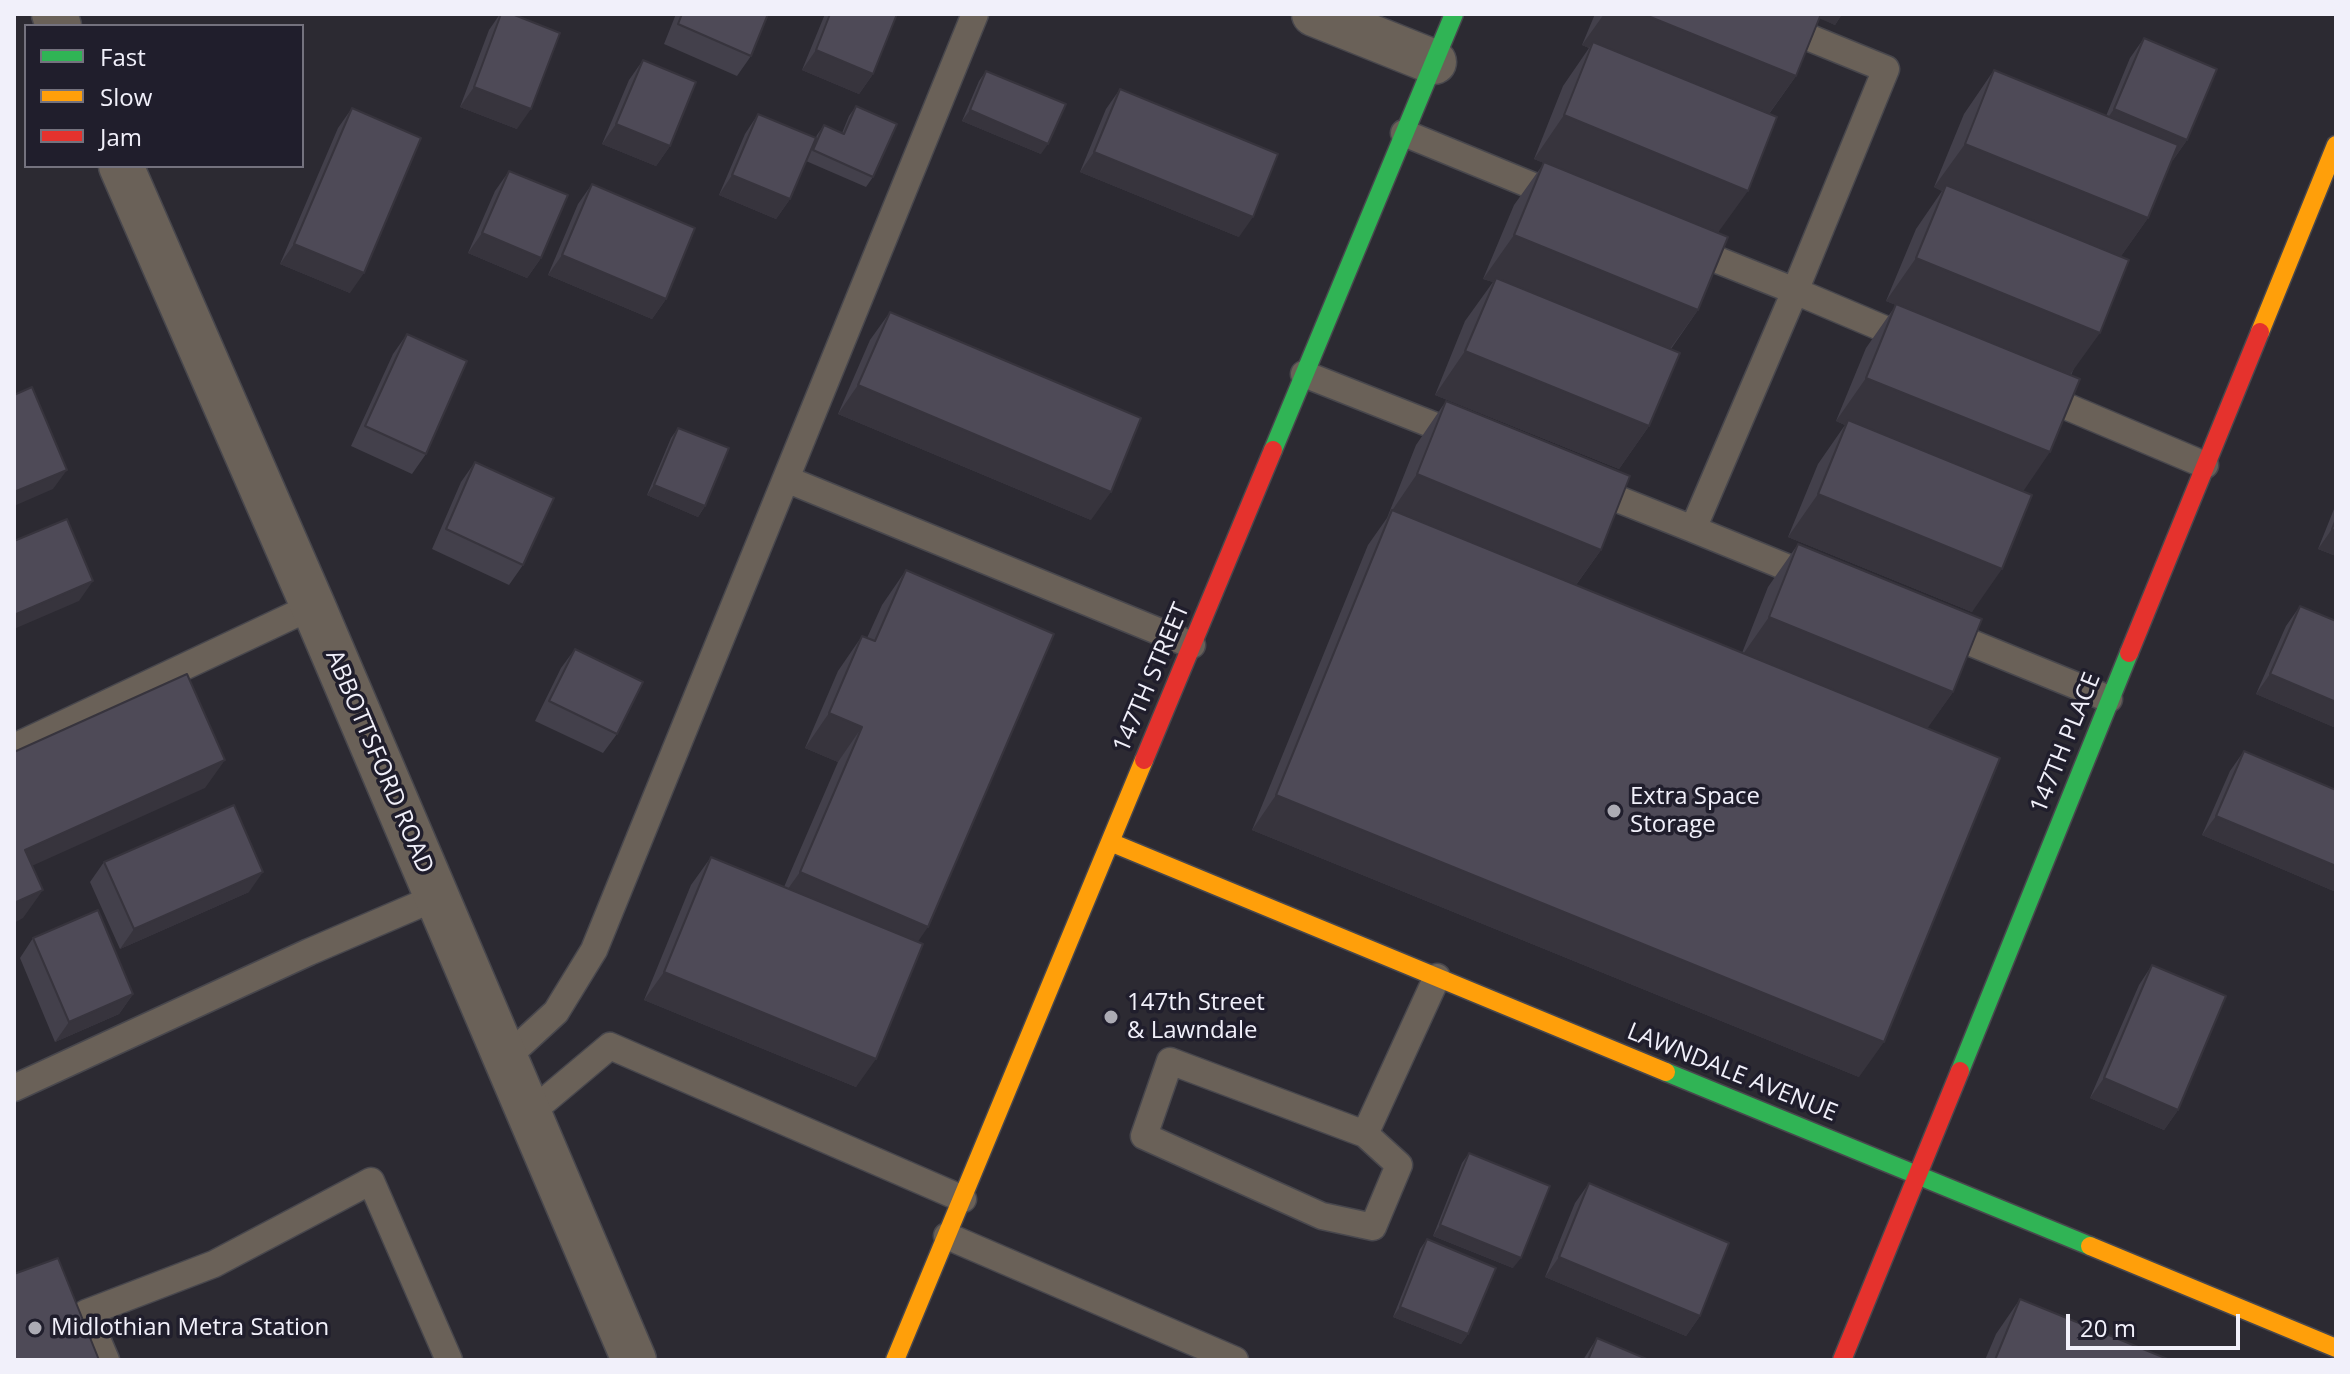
<!DOCTYPE html>
<style>
body{margin:0}
#map{position:relative;width:2350px;height:1374px;overflow:hidden;background:#2c2a32;font-family:"Open Sans",sans-serif}
canvas{display:block}
.frame{position:absolute;inset:0;border:16px solid #f1f0fa;pointer-events:none}
.legend{position:absolute;left:24px;top:24px;width:280px;height:144px;box-sizing:border-box;background:#201e2c;border:2px solid #74727e;margin:0;padding:10px 14px;list-style:none;font-size:24px;color:#f1f0fa}
.legend li{display:flex;align-items:center;gap:16px;height:40px}
.legend b{width:40px;border:2px solid #74727e}
.scale{position:absolute;left:2066px;top:1314px;width:174px;height:36px;box-sizing:border-box;border:4px solid #f1f0fa;border-top:0;padding-left:10px;font-size:24px;line-height:28px;white-space:nowrap;color:#f1f0fa;-webkit-text-stroke:6px #201e2c;paint-order:stroke}
</style>
<div id="map">
<canvas width="2350" height="1374"></canvas>
<div class="frame"></div>
<ul class="legend">
<li><b style="height:10px;background:#30b455"></b>Fast</li>
<li><b style="height:10px;background:#ff9f0a"></b>Slow</li>
<li><b style="height:10px;background:#e5322d"></b>Jam</li>
</ul>
<div class="scale">20 m</div>
</div>
<script>
const ctx = document.querySelector('canvas').getContext('2d');
ctx.lineJoin = 'round';
function strokePath(path, color, width, dash) { ctx.strokeStyle = color; ctx.lineWidth = width; ctx.lineCap = dash ? 'butt' : 'round'; ctx.setLineDash(dash || []); ctx.stroke(path); }
function fill(path, color) { ctx.fillStyle = color; ctx.fill(path, 'evenodd'); }
function drawText(font, color, halo, rows, align = 'center') {
  ctx.font = font + ' "Open Sans",sans-serif'; ctx.lineWidth = 7; ctx.setLineDash([]); ctx.textBaseline = 'middle'; ctx.strokeStyle = halo; ctx.fillStyle = color; for (const [text, x, y, turn = 0] of rows) {
    ctx.save(); ctx.translate(x, y); ctx.rotate((+turn || 0) * Math.PI / 180); ctx.textAlign = isNaN(turn) ? turn : align; if (halo) ctx.strokeText(text, 0, 0); ctx.fillText(text, 0, 0); ctx.restore();
  }
}
const lane = new Path2D(`
 M 1404,133 L 1560,197
 M 1685,247 L 1795,291 L 1886,69 L 1751,14
 M 1304,374 L 1461,436
 M 2037,394 L 2205,465
 M 786,479 L 1192,645
 M 1590,488 L 1693,529
 M 1813,578 L 1693,529 L 1795,291 L 1913,341
 M 1942,631 L 2109,699
 M 14,747 L 313,606
 M 505,1059 L 556,1012 L 594,950 L 975,14
 M 14,1088 L 309,952 L 437,897
 M 529,1114 L 610,1046 L 963,1199
 M 1365,1134 L 1399,1165 L 1373,1227 L 1322,1216 L 1144,1136 L 1170,1061 L 1365,1134 L 1437,977
 M 947,1236 L 1235,1360
 M 106,1360 L 86,1313 L 214,1264 L 371,1181 L 449,1360`);
const street = new Path2D(`
 M 54,14 L 59,26
 M 1314,14 L 1434,62
 M 121,166 L 313,606 L 634,1360`);
const fast = new Path2D(`
 M 1273,450 L 1454,14
 M 1960,1071 L 2129,653
 M 1666,1072 L 2090,1246`);
const slow = new Path2D(`
 M 2260,332 L 2336,145
 M 1110,842 L 1666,1072
 M 2090,1246 L 2336,1348
 M 895,1360 L 1144,760`);
const jam = new Path2D(`
 M 2129,653 L 2260,332
 M 1144,760 L 1273,450
 M 1842,1360 L 1960,1071`);
const wall = new Path2D(`
 M 500,14 L 512,14 L 517,129 L 460,107 L 489,30 Z
 M 676,14 L 768,14 L 751,56 L 737,76 L 664,44 Z
 M 825,14 L 897,14 L 873,74 L 859,94 L 802,70 Z
 M 1595,14 L 1842,14 L 1835,25 L 1820,18 L 1796,76 L 1769,114 L 1718,233 L 1698,310 L 1671,349 L 1649,426 L 1619,469 L 1435,395 L 1465,321 L 1493,282 L 1483,279 L 1514,205 L 1544,163 L 1534,159 L 1563,86 L 1589,48 L 1582,45 Z
 M 2144,38 L 2187,140 L 2173,160 L 2172,159 L 2148,218 L 2121,256 L 1972,612 L 1788,537 L 1818,464 L 1845,425 L 1836,421 L 1866,348 L 1896,305 L 1886,301 L 1916,229 L 1942,191 L 1934,187 L 1964,114 L 1994,70 L 2106,116 L 2130,58 Z
 M 643,60 L 670,146 L 656,166 L 602,144 L 629,80 Z
 M 986,71 L 1041,154 L 962,121 L 979,81 Z
 M 1120,89 L 1239,237 L 1080,172 L 1106,109 Z
 M 856,106 L 873,177 L 866,187 L 806,161 L 790,199 L 776,219 L 719,195 L 745,134 L 758,114 L 810,151 L 817,135 L 824,125 L 842,133 L 849,116 Z
 M 352,108 L 350,293 L 280,264 L 338,128 Z
 M 509,171 L 541,258 L 527,278 L 468,253 L 495,191 Z
 M 592,184 L 666,299 L 652,319 L 548,275 L 578,204 Z
 M 890,312 L 1091,520 L 838,414 L 870,340 Z
 M 407,334 L 426,454 L 412,474 L 351,446 L 393,354 Z
 M 1446,401 L 1601,550 L 1576,585 L 1742,653 L 1768,587 L 1798,544 L 1953,692 L 1927,728 L 1859,1077 L 1252,830 L 1368,545 L 1387,518 L 1416,445 Z
 M 678,428 L 705,506 L 698,517 L 647,495 L 671,438 Z
 M 475,462 L 523,565 L 509,585 L 432,549 L 461,482 Z
 M 2336,504 L 2336,556 L 2318,549 Z
 M 906,570 L 918,942 L 856,1087 L 644,1000 L 691,885 L 711,857 L 784,887 L 838,762 L 805,748 L 838,671 L 862,636 L 867,638 L 882,605 Z
 M 2300,606 L 2336,621 L 2336,728 L 2256,694 L 2286,626 Z
 M 575,649 L 617,734 L 603,753 L 535,721 L 561,668 Z
 M 2244,751 L 2336,790 L 2336,892 L 2202,835 L 2230,771 Z
 M 104,862 L 249,892 L 120,949 L 90,882 Z
 M 33,938 L 133,994 L 119,1014 L 55,1042 L 20,958 Z
 M 2152,965 L 2178,1110 L 2164,1130 L 2090,1098 L 2139,985 Z
 M 1469,1153 L 1513,1268 L 1433,1236 L 1462,1163 Z
 M 1589,1183 L 1700,1316 L 1686,1336 L 1545,1277 L 1575,1203 Z
 M 1427,1239 L 1468,1334 L 1461,1344 L 1393,1317 L 1420,1249 Z
 M 2020,1299 L 2170,1360 L 1985,1360 L 1996,1334 Z
 M 1597,1338 L 1649,1360 L 1583,1360 Z`);
const shadedWall = new Path2D(`
 M 1604,14 L 1643,14 L 1796,76 L 1765,119 L 1593,42 L 1589,48 L 1582,45 Z
 M 1809,14 L 1842,14 L 1835,25 Z
 M 816,50 L 873,74 L 859,94 L 802,70 Z
 M 474,87 L 531,109 L 517,129 L 460,107 Z
 M 2114,109 L 2187,140 L 2173,160 L 2100,129 Z
 M 970,110 L 1048,144 L 1041,154 L 962,121 Z
 M 1564,115 L 1748,191 L 1717,234 L 1534,159 Z
 M 616,124 L 670,146 L 656,166 L 602,144 Z
 M 1965,144 L 2148,218 L 2117,262 L 1946,185 L 1942,191 L 1934,187 Z
 M 1094,152 L 1253,217 L 1239,237 L 1080,172 Z
 M 732,175 L 790,199 L 776,219 L 719,195 Z
 M 482,233 L 541,258 L 527,278 L 468,253 Z
 M 1514,235 L 1698,310 L 1667,353 L 1496,278 L 1493,282 L 1483,279 Z
 M 294,244 L 364,273 L 350,293 L 280,264 Z
 M 562,255 L 666,299 L 652,319 L 548,275 Z
 M 1916,258 L 2100,333 L 2069,376 L 1886,301 Z
 M 1465,351 L 1649,426 L 1619,469 L 1435,395 Z
 M 1866,378 L 2050,452 L 2020,496 L 1848,420 L 1845,425 L 1836,421 Z
 M 858,385 L 1111,492 L 1091,520 L 838,414 Z
 M 67,470 L 53,489 L 14,506 L 14,492 Z
 M 1417,474 L 1601,550 L 1570,593 L 1392,510 L 1387,518 Z
 M 654,485 L 705,506 L 698,517 L 647,495 Z
 M 1818,494 L 2002,569 L 1972,612 L 1788,537 Z
 M 2332,529 L 2336,531 L 2336,556 L 2318,549 Z
 M 93,581 L 79,601 L 14,629 L 14,615 Z
 M 1769,617 L 1953,692 L 1922,736 L 1739,660 Z
 M 2270,674 L 2336,702 L 2336,728 L 2256,694 Z
 M 829,713 L 862,727 L 838,762 L 805,748 Z
 M 225,760 L 205,788 L 14,874 L 25,850 Z
 M 1276,795 L 1884,1042 L 1859,1077 L 1252,830 Z
 M 2216,816 L 2336,866 L 2336,892 L 2202,835 Z
 M 263,872 L 249,892 L 120,949 L 134,929 Z
 M 800,872 L 928,927 L 904,962 L 775,907 Z
 M 43,890 L 23,918 L 14,923 L 14,903 Z
 M 664,972 L 876,1059 L 856,1087 L 644,1000 Z
 M 133,994 L 119,1014 L 55,1042 L 69,1022 Z
 M 2104,1078 L 2178,1110 L 2164,1130 L 2090,1098 Z
 M 1440,1225 L 1521,1258 L 1513,1268 L 1433,1236 Z
 M 1559,1257 L 1700,1316 L 1686,1336 L 1545,1277 Z
 M 1400,1307 L 1468,1334 L 1461,1344 L 1393,1317 Z`);
const building = new Path2D(`
 M 501,14 L 512,14 L 560,33 L 531,109 L 474,87 Z
 M 682,14 L 768,14 L 751,56 L 678,24 Z
 M 830,14 L 897,14 L 873,74 L 816,50 Z
 M 1643,14 L 1821,14 L 1796,76 Z
 M 2144,38 L 2217,69 L 2187,140 L 2114,109 Z
 M 1593,42 L 1777,117 L 1748,191 L 1564,115 Z
 M 643,60 L 696,82 L 670,146 L 616,124 Z
 M 1994,70 L 2178,145 L 2148,218 L 1965,144 Z
 M 986,71 L 1066,104 L 1048,144 L 970,110 Z
 M 1120,89 L 1278,154 L 1253,217 L 1094,152 Z
 M 856,106 L 897,124 L 873,177 L 813,150 L 824,125 L 844,134 Z
 M 352,108 L 421,138 L 364,273 L 294,244 Z
 M 758,114 L 816,138 L 790,199 L 732,175 Z
 M 1544,162 L 1728,237 L 1698,310 L 1514,235 Z
 M 509,171 L 568,195 L 541,258 L 482,233 Z
 M 592,184 L 695,228 L 666,299 L 562,255 Z
 M 1946,185 L 2129,260 L 2100,333 L 1916,258 Z
 M 1496,278 L 1680,353 L 1649,426 L 1465,351 Z
 M 1896,304 L 2080,379 L 2050,452 L 1866,378 Z
 M 890,312 L 1141,418 L 1111,492 L 858,385 Z
 M 407,334 L 467,361 L 426,454 L 365,426 Z
 M 32,387 L 67,470 L 14,492 L 14,395 Z
 M 1446,401 L 1630,476 L 1601,550 L 1417,474 Z
 M 1848,420 L 2032,495 L 2002,569 L 1818,494 Z
 M 678,428 L 729,448 L 705,506 L 654,485 Z
 M 475,462 L 554,498 L 523,565 L 446,529 Z
 M 1392,510 L 2000,758 L 1884,1042 L 1276,795 Z
 M 67,519 L 93,581 L 14,615 L 14,541 Z
 M 2336,519 L 2336,531 L 2332,529 Z
 M 1798,544 L 1982,619 L 1953,692 L 1769,617 Z
 M 906,570 L 1054,634 L 928,927 L 800,872 L 862,727 L 829,713 L 862,636 L 875,641 Z
 M 2300,606 L 2336,621 L 2336,702 L 2270,674 Z
 M 575,649 L 643,682 L 617,734 L 549,701 Z
 M 187,674 L 225,760 L 25,850 L 43,890 L 14,903 L 14,752 Z
 M 2244,751 L 2336,790 L 2336,866 L 2216,816 Z
 M 234,805 L 263,872 L 134,929 L 104,862 Z
 M 711,857 L 923,944 L 876,1059 L 664,972 Z
 M 98,910 L 133,994 L 69,1022 L 33,938 Z
 M 2152,965 L 2226,996 L 2178,1110 L 2104,1078 Z
 M 1469,1153 L 1550,1186 L 1521,1258 L 1440,1225 Z
 M 1589,1183 L 1729,1243 L 1700,1316 L 1559,1257 Z
 M 1427,1239 L 1496,1268 L 1468,1334 L 1400,1307 Z
 M 58,1258 L 99,1360 L 14,1360 L 14,1274 Z
 M 2020,1299 L 2170,1360 L 1995,1360 Z
 M 1597,1338 L 1649,1360 L 1588,1360 Z`);
const markers = [
 [1614,811,8,"#acabb4"],
 [1111,1017,8,"#acabb4"],
 [35,1328,8,"#acabb4"]
];
const streetNames = [
 ["147TH STREET",1152,678,-67],
 ["147TH PLACE",2066,743,-68],
 ["ABBOTTSFORD ROAD",379,762,67],
 ["LAWNDALE AVENUE",1732,1073,22]
];
const poiNames = [
 ["Extra Space",1630,797],
 ["Storage",1630,825],
 ["147th Street",1127,1003],
 ["& Lawndale",1127,1031],
 ["Midlothian Metra Station",51,1328]
];
strokePath(lane, '#48474d', 29);
strokePath(street, '#48474d', 47);
strokePath(fast, '#48474d', 21);
strokePath(slow, '#48474d', 21);
strokePath(jam, '#48474d', 21);
strokePath(lane, '#6a6158', 26);
strokePath(street, '#6a6158', 44);
strokePath(fast, '#30b455', 18);
strokePath(slow, '#ff9f0a', 18);
strokePath(jam, '#e5322d', 18);
fill(wall, '#43404b');
fill(shadedWall, '#37343d');
fill(building, '#4e4a57');
strokePath(building, '#37343d', 2);
for (const [x, y, r, color] of markers) { const dot = new Path2D(); dot.arc(x, y, r, 0, 2 * Math.PI); ctx.fillStyle = color; ctx.fill(dot); strokePath(dot, '#201e2c', 3); }
drawText('24px', '#f1f0fa', '#201e2c', streetNames);
drawText('24px', '#f1f0fa', '#201e2c', poiNames, 'left');
</script>
